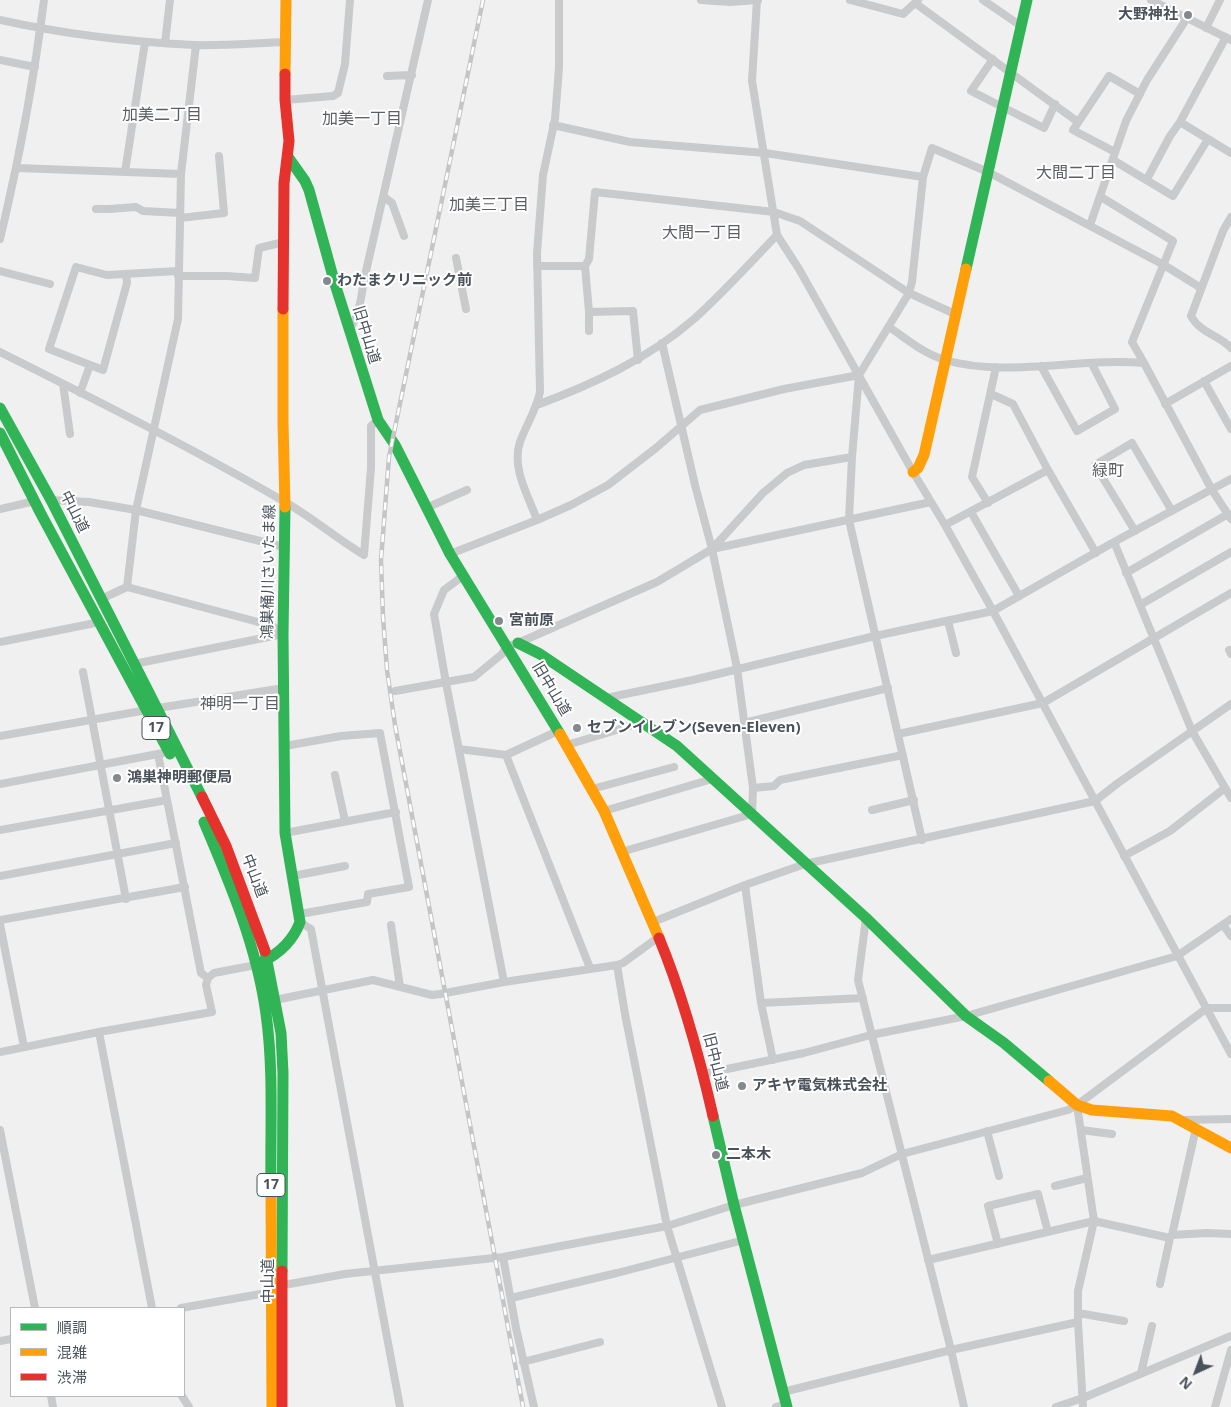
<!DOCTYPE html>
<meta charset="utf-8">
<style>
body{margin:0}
#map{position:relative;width:1231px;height:1407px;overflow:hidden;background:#f0f0f0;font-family:"Open Sans","Noto Sans JP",sans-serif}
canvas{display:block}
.legend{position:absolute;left:10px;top:1307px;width:175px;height:90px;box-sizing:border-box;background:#fff;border:1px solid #b6b9bd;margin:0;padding:6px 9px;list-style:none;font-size:15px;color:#49515a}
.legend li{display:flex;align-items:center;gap:10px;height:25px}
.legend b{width:25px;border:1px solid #b6b9bd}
.north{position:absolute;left:1171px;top:1347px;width:50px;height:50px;-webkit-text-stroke:4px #fff;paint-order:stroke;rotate:223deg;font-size:14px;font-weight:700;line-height:20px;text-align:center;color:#49515a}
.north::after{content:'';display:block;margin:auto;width:18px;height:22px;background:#49515a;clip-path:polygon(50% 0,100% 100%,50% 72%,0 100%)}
</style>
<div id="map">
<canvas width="1231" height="1407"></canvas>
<ul class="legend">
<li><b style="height:6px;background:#30b455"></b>順調</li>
<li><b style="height:6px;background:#ff9f0a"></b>混雑</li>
<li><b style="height:6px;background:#e5322d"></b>渋滞</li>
</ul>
<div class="north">N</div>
</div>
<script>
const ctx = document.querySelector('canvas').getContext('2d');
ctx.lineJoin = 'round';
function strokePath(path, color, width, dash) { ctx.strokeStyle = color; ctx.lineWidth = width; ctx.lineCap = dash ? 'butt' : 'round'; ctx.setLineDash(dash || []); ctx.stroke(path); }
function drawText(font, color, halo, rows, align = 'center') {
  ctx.font = font + ' "Open Sans","Noto Sans JP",sans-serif'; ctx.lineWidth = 4; ctx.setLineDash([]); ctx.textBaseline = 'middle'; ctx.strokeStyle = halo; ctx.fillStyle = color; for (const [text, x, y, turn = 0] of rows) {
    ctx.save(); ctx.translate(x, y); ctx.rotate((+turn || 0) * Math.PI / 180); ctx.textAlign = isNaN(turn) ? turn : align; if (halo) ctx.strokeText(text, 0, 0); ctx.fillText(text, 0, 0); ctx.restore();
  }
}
const street = new Path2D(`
 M 701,0 L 730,2 L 758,0
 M 757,0 L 752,81 L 777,235 L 799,269 L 913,472 L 945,525 L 993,611 L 1231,1054
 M 850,0 L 903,14 L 918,0
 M 983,0 L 1021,26
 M 1151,0 L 1231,40
 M 915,3 L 1078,122
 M 0,20 C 63,34 129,42 194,45 C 224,46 255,43 286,42
 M 1206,28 L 1220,0
 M 165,43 L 170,0
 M 993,59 L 971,91 L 1044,128 L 1055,104
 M 0,60 L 35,67
 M 387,76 L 412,75
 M 285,100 L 333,96 L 338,93 L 345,64 L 350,0
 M 1180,122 L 1231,153
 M 553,125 L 630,142 L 765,153 L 923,177
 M 1115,152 L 1073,130 L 1109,76 L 1140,94
 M 1113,160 L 1173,196 L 1208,139
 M 17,168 L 181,174
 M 125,172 L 145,42
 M 1147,179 L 1170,136 L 1180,122 L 1226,37
 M 384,197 L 392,203 L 404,236
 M 1101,197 L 1173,241 L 1132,342 L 1144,363
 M 96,209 L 109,209 L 136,207 L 143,211 L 180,213
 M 1231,217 L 1223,231 L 1191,316 C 1200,333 1219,335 1231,348
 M 180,218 L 224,213 L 219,156
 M 1090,225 L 1126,121 L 1147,80 L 1187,18
 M 0,239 C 19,160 34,80 44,0
 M 456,258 L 466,309
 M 537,266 L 585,266 L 589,259 L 595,192 L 774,212 L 800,221 L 909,293 L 955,314
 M 585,266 L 589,312
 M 0,271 L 50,284
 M 126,274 L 127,283 L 103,370 L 49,349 L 76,267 L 107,275 L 178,271
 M 178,276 L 227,276 L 255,278 L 259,248 L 284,242
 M 889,327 C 907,339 924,354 945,360 C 1006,378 1081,357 1144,363 L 1212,490 L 1231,519
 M 349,330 C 360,314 361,298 364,280 L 428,0
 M 589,331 L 589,312 L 633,311 L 638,360
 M 0,352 C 96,400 192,448 285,502 C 313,518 337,539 364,555 L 371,468 L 371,426 L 378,420
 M 1041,366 L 1077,431 L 1115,409 L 1092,364
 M 1204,381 L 1231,429
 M 63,384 L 70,434
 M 80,393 L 90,365
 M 991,394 L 1013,404 L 1048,470 L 1096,553
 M 1165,404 L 1231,366
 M 537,405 C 593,384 648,359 694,319 C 723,293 750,263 777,235
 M 49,500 L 89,502 L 136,510 L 284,547
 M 988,503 L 972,477 L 996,367
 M 426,508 L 467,490
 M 0,509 L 35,501
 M 971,512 L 1019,596
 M 537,520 C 529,497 511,468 520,442 C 526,425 536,411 540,392 L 537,253 L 543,175 L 555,119 L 559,68 L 559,0
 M 945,525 L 1048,470
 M 1135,531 L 1095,465 L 1132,443 L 1172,511
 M 1114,542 L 1192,731 L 1231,798
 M 712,549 L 931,502
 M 450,554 L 537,520 L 571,505 L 608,485 L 656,448 L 700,410 L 784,389 L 859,375
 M 1126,573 L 1228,514
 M 463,576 L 444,590 L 434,614 L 446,683 L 504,982
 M 127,587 L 136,510 L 178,319 L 181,174 L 196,45
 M 101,599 L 127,587 L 273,626 L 283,634
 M 1140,605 L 1231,552
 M 948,621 L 956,653
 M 0,642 L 100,622
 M 1229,650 L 1231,654
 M 134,664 L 283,634
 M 83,672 L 126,899
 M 395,691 L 474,677 L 502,654 L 507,646 L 518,643 L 657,582 L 712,549 L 763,493 L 787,473 L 804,465 L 852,457
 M 606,698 L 693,680 L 875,636 L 993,611 L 1114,542 L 1231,479
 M 158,708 L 284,688
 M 744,723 L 888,688
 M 898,734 L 1043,703 L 1231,593
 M 0,736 L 147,710
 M 567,745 L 643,722
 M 285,746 L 341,736 L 380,733 L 409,887 L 368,894 L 367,902 L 300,914
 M 459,749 L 506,755 L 558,731
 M 506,755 L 590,968
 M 335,775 L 345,821
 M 0,784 L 163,753
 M 753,788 L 774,786 L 780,780 L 903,755
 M 592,789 L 674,767
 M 872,810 L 914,800
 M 604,811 L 712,779
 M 0,830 L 167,800
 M 285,833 L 396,812
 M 922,840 L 849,520 L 852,457 L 859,375 L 909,293 L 912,282 L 923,177 L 932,148 L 988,172 L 1164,265 L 1201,288
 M 621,852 L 752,814 L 753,788 L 737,668 L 712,549 L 695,485 L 662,343
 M 1124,856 L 1170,831 L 1225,788
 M 0,876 L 176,843
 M 293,876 L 345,866
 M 745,885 L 761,1003 L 773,1060
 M 866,918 L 858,980 L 951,1350 L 964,1407
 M 0,920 L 185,887
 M 300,922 L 311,929 L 400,1407
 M 653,922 L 745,885 L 805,864 L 1095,801 L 1118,783 L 1231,704
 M 0,924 L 24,1047
 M 391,925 L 400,987
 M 1223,925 L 1231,936
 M 617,965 L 625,1014 L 667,1226 L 722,1407
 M 208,978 L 214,973 L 256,965
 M 275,1000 L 373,980 L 432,995 L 440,994 L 504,982 L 617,965 L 623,963 L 660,936
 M 761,1003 L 863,998
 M 99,1032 L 152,1308
 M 0,1052 L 99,1032 L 212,1012 L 206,985 L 208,978 L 201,973 L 158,754
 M 703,1074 L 804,1053 L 871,1035 L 966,1016 L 1177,956 L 1231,919
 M 1077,1105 L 1094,1221 L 1078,1291 L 1078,1322 L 1083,1407
 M 1183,1120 L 1231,1119
 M 0,1130 L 35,1308
 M 1081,1130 L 1112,1134
 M 987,1131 L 999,1176
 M 1055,1186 L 1087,1178
 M 1172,1235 L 1196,1128
 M 1170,1238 L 1172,1235 L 1207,1233 L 1231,1234
 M 998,1244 L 988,1206 L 1038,1194 L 1048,1232
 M 503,1257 L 516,1328 L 534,1407
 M 928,1260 L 1094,1221 L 1170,1238 L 1160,1284
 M 284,1285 L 345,1274 L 503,1257 L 667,1226 L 734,1205 L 862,1173 L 902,1154 L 1068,1110 L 1077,1105 L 1207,1008 L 1231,1008
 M 511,1298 L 617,1273 L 744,1240
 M 181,1308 L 272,1292
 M 1078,1313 L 1124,1321
 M 0,1341 L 11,1339
 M 523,1362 L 600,1342
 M 1141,1373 L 1152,1326
 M 783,1392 L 951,1350 L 1078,1322
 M 51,1396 L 53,1407
 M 182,1396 L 189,1407
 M 776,1407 L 786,1404
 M 1056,1407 L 1083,1398 L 1231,1336
 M 1215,1407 L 1231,1350`);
const fast = new Path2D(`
 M 288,157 L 305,181 L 309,190 L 335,284 L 378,420 L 395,445 L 450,554 L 560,734
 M 966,269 L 1027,0
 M 0,408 L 51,500 L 202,797
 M 0,433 L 41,514 L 170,754
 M 518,643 L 540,654 L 677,746 L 866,918 L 966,1016 L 1004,1043 L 1049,1081
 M 204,822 C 230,883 257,947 266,1014 C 274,1070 270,1132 271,1189
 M 265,951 L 281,1033 L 283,1073 L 282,1271
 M 262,962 C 280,953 293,941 300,922 L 285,833 L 283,634 L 285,507
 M 713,1116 L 734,1205 L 787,1407`);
const slow = new Path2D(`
 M 285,74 L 286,0
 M 283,309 L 283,422 L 285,507
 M 913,472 L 918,468 L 924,455 L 966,269
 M 560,734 L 604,811 L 659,938
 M 1049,1081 L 1077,1105 L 1092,1110 L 1172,1116 L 1231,1148
 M 271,1189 L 272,1407`);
const jam = new Path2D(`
 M 283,309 L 284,183 L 289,141 L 285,100 L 285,74
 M 202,797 L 226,846 L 265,951
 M 659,938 C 683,996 699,1055 713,1116
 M 282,1407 L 282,1271`);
const rail = new Path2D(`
 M 483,0 L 389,457 L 381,560 L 383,617 L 387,670 L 395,725 L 523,1407`);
const markers = [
 [1188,15,5,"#83898e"],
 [327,281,5,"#83898e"],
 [499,621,5,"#83898e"],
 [577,728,5,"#83898e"],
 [117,778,5,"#83898e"],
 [742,1086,5,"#83898e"],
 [716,1155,5,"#83898e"]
];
const shields = [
 [156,728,28],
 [271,1185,28]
];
const shieldNames = [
 ["17",156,728],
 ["17",271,1185]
];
const poiNames = [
 ["大野神社",1178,15,"right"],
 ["わたまクリニック前",337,281],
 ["宮前原",509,621],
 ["セブンイレブン(Seven-Eleven)",587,728],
 ["鴻巣神明郵便局",127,778],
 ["アキヤ電気株式会社",752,1086],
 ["二本木",726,1155]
];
const streetNames = [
 ["旧中山道",366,335,73],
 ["中山道",74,512,63],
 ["鴻巣桶川さいたま線",269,572,-89],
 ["旧中山道",551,689,59],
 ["中山道",254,876,69],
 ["旧中山道",715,1062,76],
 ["中山道",269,1281,-90]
];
const neighbourhoodNames = [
 ["加美二丁目",162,115],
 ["加美一丁目",362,119],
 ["大間二丁目",1076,173],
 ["加美三丁目",489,205],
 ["大間一丁目",702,233],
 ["緑町",1108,471],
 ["神明一丁目",240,704]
];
strokePath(street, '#c8cacb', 8);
strokePath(fast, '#30b455', 11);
strokePath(slow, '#ff9f0a', 11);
strokePath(jam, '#e5322d', 11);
strokePath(rail, '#c4c5c6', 4.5);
strokePath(rail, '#fff', 2.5, [8]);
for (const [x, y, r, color] of markers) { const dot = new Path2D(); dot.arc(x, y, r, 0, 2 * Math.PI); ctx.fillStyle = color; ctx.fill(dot); strokePath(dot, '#fff', 2); }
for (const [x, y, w] of shields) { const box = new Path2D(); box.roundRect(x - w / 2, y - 11.5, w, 23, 4); ctx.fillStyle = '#fff'; ctx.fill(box); strokePath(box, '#49515a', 1); }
drawText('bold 14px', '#49515a', null, shieldNames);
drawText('bold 15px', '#49515a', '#fff', poiNames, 'left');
drawText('15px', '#49515a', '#fff', streetNames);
drawText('16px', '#5c5f63', '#fff', neighbourhoodNames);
</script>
